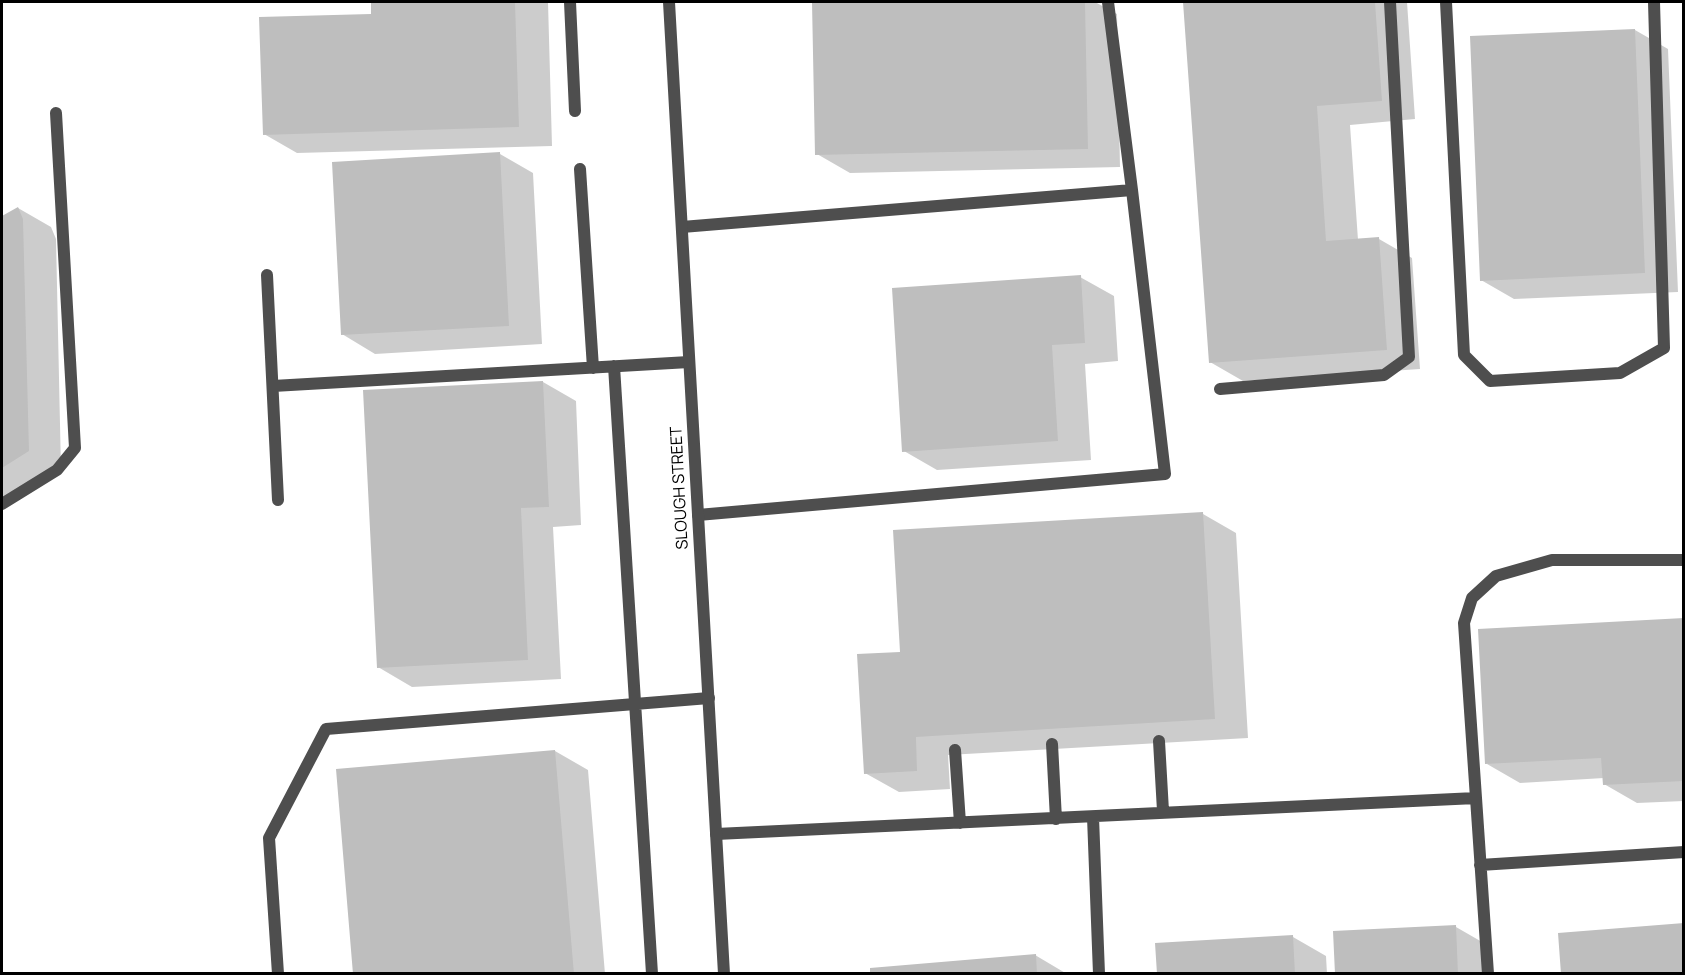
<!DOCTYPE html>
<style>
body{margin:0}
#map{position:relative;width:1685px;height:975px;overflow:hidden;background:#fff;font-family:Manrope,sans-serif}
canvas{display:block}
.frame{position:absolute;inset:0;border:3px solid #000;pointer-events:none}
</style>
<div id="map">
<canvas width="1685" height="975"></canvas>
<div class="frame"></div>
</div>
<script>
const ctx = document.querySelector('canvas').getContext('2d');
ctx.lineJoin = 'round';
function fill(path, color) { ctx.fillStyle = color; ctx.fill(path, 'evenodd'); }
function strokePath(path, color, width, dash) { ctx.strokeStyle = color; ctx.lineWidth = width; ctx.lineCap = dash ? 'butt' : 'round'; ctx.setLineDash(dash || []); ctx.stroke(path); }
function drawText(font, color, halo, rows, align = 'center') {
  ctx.font = font + ' Manrope,sans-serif'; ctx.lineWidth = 5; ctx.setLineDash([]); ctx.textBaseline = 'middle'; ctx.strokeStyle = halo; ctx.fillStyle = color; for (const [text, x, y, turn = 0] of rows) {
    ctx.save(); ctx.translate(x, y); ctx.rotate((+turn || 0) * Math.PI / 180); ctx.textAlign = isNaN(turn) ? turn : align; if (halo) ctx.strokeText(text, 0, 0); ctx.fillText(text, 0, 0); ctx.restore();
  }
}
const shadow = new Path2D(`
 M 372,2 L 548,2 L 552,146 L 297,153 L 264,134 L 373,15 Z
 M 814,2 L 1095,2 L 1117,14 L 1120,167 L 850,173 L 817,154 Z
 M 1185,2 L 1407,2 L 1415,119 L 1350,125 L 1358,240 L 1379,239 L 1412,258 L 1420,369 L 1243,381 L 1210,362 Z
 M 1635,30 L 1668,49 L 1678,292 L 1514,299 L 1481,280 Z
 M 500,154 L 533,173 L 542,344 L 375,354 L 342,334 Z
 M 18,208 L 51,227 L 56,239 L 61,470 L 2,507 L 2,218 Z
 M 1080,277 L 1114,296 L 1118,361 L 1085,364 L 1091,460 L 937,470 L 904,451 Z
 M 543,382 L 576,401 L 581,525 L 553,527 L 561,679 L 412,687 L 378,667 Z
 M 1203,514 L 1236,533 L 1248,738 L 948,755 L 950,789 L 899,792 L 865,773 L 902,653 L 895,532 Z
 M 1684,620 L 1684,801 L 1637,803 L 1604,784 L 1604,778 L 1520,783 L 1487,764 Z
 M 555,751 L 588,770 L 605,974 L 355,974 Z
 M 1456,927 L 1489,946 L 1490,974 L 1336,974 Z
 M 1293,937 L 1326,956 L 1327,974 L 1159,974 Z
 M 1035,955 L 1067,974 L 872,974 Z`);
const building = new Path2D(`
 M 371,2 L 515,2 L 519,127 L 263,135 L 259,17 L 371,14 Z
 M 812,2 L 1085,2 L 1088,149 L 815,155 Z
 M 1183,2 L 1375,2 L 1382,101 L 1317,106 L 1326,241 L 1379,237 L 1387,350 L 1209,363 Z
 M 1635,29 L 1645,273 L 1480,281 L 1470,36 Z
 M 500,152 L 509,326 L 341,335 L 332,162 Z
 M 18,207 L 23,219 L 29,451 L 2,468 L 2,216 Z
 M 1081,275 L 1085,343 L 1052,345 L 1058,441 L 902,452 L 892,288 Z
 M 543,381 L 549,507 L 521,508 L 528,660 L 377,668 L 363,390 Z
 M 1203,512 L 1215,719 L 916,737 L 917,771 L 864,774 L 857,654 L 900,652 L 893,530 Z
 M 1684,618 L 1684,781 L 1603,785 L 1601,758 L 1485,764 L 1478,629 Z
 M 555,750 L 574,974 L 353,974 L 336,769 Z
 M 1684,923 L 1684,974 L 1561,974 L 1558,933 Z
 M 1456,925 L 1458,974 L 1335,974 L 1333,931 Z
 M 1293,935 L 1295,974 L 1157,974 L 1155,943 Z
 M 1036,954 L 1037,974 L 870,974 L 870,968 Z`);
const lane = new Path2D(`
 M 570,2 L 575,111
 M 1108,2 L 1132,190
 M 1446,2 L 1464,355 L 1490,381 L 1620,373 L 1664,348 L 1654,2
 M 580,169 L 593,368
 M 682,227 L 1132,190 L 1165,474 L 698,515
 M 267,275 L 278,500
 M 614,366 L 652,974
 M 273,386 L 689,362
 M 1220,389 L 1384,375 L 1409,357 L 1390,2
 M 2,504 L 57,470 L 75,448 L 56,113
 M 1159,741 L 1163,811
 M 1052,744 L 1056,819
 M 955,750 L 960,823
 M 1476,798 L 1464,623 L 1472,598 L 1496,576 L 1552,560 L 1684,560
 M 1093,817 L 1099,974
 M 716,834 C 970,823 1223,809 1476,798 L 1488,974
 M 1480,865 L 1684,852
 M 278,974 L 269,838 L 326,729 L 709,698`);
const street = new Path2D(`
 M 669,2 L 724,974`);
const streetNames = [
 ["SLOUGH STREET",680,488,-93]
];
fill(shadow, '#0003');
fill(building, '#bebebe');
strokePath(lane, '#4e4e4e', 12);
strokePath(street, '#4e4e4e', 12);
drawText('16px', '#000', '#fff', streetNames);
</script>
